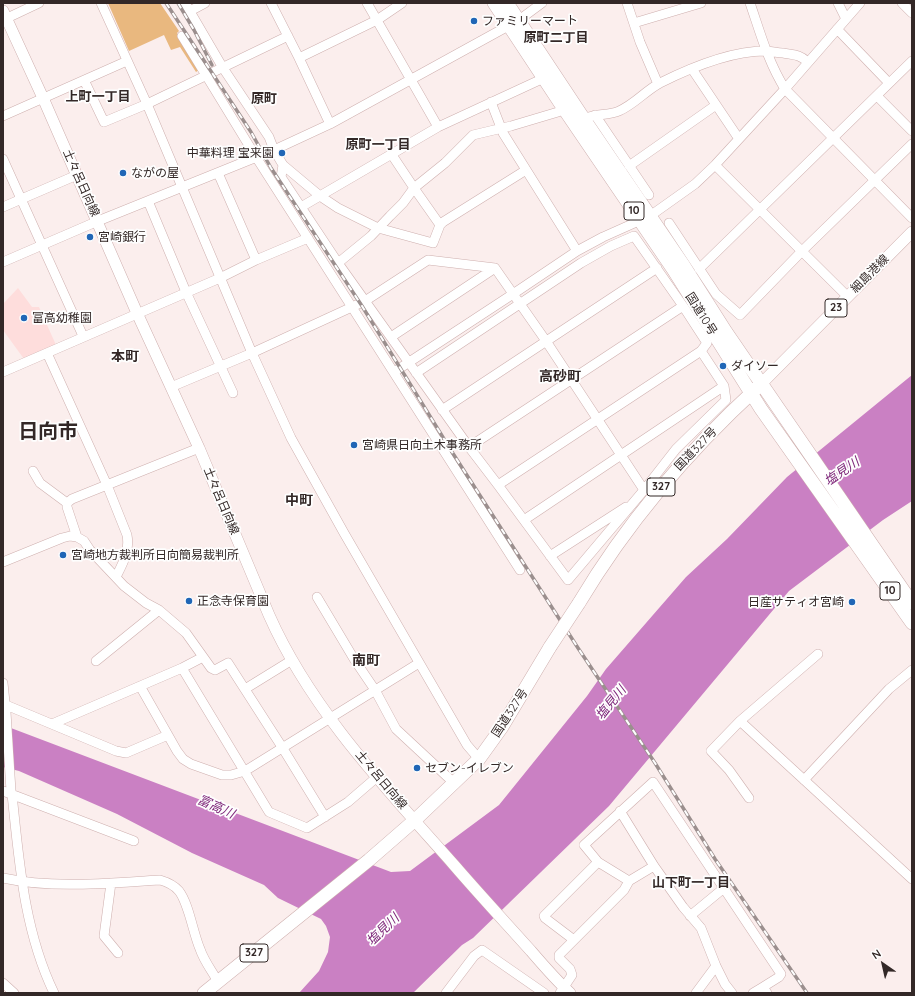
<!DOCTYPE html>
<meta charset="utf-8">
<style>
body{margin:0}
#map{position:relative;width:915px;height:996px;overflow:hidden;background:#fbeeed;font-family:Quicksand,sans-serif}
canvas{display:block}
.frame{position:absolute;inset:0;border:4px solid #332827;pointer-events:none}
.north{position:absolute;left:863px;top:944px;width:40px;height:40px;-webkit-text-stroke:3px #fefefe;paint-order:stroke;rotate:326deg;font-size:11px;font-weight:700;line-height:16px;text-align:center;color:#332827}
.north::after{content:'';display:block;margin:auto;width:14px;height:18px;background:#332827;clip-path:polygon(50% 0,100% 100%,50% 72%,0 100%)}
</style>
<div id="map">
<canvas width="915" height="996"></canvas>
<div class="frame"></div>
<div class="north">N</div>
</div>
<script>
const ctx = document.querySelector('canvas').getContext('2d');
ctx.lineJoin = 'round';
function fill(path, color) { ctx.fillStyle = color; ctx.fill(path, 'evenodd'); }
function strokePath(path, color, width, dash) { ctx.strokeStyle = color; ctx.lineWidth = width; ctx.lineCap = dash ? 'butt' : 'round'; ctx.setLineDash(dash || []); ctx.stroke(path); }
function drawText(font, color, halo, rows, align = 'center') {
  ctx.font = font + ' Quicksand,"Noto Sans JP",sans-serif'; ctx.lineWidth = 3.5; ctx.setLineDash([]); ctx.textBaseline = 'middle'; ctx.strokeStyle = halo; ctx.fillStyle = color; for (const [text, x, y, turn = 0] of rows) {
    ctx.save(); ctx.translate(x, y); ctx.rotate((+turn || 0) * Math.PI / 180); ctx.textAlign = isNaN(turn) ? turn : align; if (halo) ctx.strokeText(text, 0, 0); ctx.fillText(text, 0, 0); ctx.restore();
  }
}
const built = new Path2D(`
 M 18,288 L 32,307 L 39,307 L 56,345 L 24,359 L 3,330 L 3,304 Z`);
const green = new Path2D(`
 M 108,3 L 160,3 L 179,31 L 177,33 L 199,70 L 196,72 L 180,47 L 171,50 L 164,35 L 129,51 Z`);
const water = new Path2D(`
 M 912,375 L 912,501 L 883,520 L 789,591 L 609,806 L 473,938 L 462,945 L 413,993 L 299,993 L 319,971 L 328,952 L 330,937 L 326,926 L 321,919 L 278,898 L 264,885 L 192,853 L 117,814 L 19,771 L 3,767 L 3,725 L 391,872 L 410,871 L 499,805 L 587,696 L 606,669 L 686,577 L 727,539 L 787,477 Z`);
const minor = new Path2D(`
 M 101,3 L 147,104 L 252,353 L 291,438 L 344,533 L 467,745 L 479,759
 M 185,3 L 223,68 L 269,137 L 274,150 L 283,165 L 320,196 L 338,208 L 378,228 L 433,243 L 440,225 L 443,222 L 526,170
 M 271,3 L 299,58 L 330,124
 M 367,3 L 438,127
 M 627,3 L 640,42 L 658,84
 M 750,3 C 760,32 768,62 785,89 L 912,218
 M 838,3 L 846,19
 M 902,3 L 912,13
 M 190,11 L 205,3
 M 3,20 L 39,3
 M 634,23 L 701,3
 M 837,29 L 889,83
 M 182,36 L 256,157 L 520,570
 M 299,58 L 377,20 L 402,3
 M 692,69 L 739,139
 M 84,80 L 104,122 L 147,104 L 288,36
 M 877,96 L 912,131
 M 491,102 L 503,133 L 577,251
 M 564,109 L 558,112 L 511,126 L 473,135 L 445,163 L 414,188 L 403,203 L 390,216 L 371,236 L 338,263 L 469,447 L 498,485 L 568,580 L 644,490 L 676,449 L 726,400 L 724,386 L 701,351
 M 595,115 L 649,195
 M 3,116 L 127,61
 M 584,119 C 595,113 608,116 619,111 C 635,104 645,91 660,83 C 690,68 730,51 765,51 C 771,51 777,53 783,53 C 794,55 799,54 808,62
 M 392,155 L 414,188 L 440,225
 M 3,159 L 83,336
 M 283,165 L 281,177 L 338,263
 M 715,165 L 848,297
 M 629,166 L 716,105
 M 148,201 L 186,292 L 233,393
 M 3,207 L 77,175
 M 301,207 L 438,127 L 544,78
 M 669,223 L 716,294 L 740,315 L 802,251 L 912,144
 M 256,260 L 308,238
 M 3,262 L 98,221 L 274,150 L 330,124 L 519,20 L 542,3
 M 699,269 L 912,61
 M 391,337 L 495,268
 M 47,353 L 107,485 L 127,535 C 130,551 123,563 116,577
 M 3,372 L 220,278 L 256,260 L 218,173
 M 394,372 L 513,294 L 577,251 L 603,237 L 650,216 L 695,184 L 715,165 L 785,89 L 860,3
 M 416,373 L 581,263 L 611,246 L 634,236 L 683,306 L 707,343 L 701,351 L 498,485
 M 171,387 L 252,353 L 365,301 L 428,260 L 495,268 L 546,341 L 644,490
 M 442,410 L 657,268
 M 469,447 L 683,306
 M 33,471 L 40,483 L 67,503
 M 524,520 L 724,386
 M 77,537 L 67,507 L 67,503 L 72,499 L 199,448
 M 550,556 L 626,507
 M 3,562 L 62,538 L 70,536 L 77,537 L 84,541 L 90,550 L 124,586 L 146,603 L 159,610 L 186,633 L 211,668 L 215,670 L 228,663 L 282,747 L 325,817
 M 317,597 L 354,659 L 375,690 L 396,729 L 453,782
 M 96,661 L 159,610
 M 182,668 L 269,812 L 307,828 L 348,802 L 377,777
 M 3,683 L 6,712 L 11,791 L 12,794 C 19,861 24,931 54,993
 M 140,686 L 177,751 L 183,759 L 191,764 L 222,775 L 231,775 L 245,771 L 419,663
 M 245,689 L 292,660
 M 6,705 L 116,751 L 126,753 L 168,735
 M 740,721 L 912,879
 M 52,724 L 182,668 L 203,657
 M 804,780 L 889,689 L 912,670
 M 3,791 L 134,841
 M 749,798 L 729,770 L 711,751 L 740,721 L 818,654
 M 620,811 L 654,866 L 683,907 L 701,928 L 716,966 L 725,984 L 732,993
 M 3,878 C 54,889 108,883 160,880 C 167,882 174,885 179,891 C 189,904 193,933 200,949 C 204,961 212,971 218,982
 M 629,881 L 598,862 L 584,845 L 653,782 L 781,974 L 779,977 L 763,987
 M 111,883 L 104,936 L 118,953
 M 690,916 L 724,888
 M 574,940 L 545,918 L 544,916 L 598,862
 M 3,983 L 14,993
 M 446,993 L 474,956 L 482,950 L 544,993
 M 560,993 L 572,975 L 570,969 L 559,958 L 559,955 L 624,890 L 629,881 L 654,866
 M 696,993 L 716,966
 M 753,993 L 763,987 L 767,993`);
const major = new Path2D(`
 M 3,11 L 43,98 L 137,313 L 199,448 L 269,615 C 311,710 386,788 454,865 C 479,894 505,922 531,951 C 543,965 556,980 570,993
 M 761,384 L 912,232`);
const highway = new Path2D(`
 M 494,3 L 564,109 L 673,269 L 761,409 L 912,623
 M 507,3 L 584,119 L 684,266 L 726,332 L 912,603
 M 579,603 C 628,521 688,451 758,387
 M 204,993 L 369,860 L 415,820 L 479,759 L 502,727 L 550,647`);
const rail = new Path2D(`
 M 166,3 L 251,132 L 271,168 L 362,306 L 452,452 L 578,648 L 655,763 L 715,859 L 807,993
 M 178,3 L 194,30 L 212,65`);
const highwayBridge = new Path2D(`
 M 550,647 L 579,603`);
const markers = [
 [474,21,4,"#2066b6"],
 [282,153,4,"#2066b6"],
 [123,173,4,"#2066b6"],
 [90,237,4,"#2066b6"],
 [24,318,4,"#2066b6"],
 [723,366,4,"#2066b6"],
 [354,445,4,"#2066b6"],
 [63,555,4,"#2066b6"],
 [189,601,4,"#2066b6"],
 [852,602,4,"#2066b6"],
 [417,768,4,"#2066b6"]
];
const shields = [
 [634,211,20],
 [836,308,22],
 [661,487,28],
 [890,591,20],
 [254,953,28]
];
const shieldNames = [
 ["10",634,211],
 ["23",836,308],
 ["327",661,487],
 ["10",890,591],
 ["327",254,953]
];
const poiNames = [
 ["ファミリーマート",482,21],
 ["中華料理 宝来園",274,153,"right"],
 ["ながの屋",131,173],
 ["宮崎銀行",98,237],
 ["富高幼稚園",32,318],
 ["ダイソー",731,366],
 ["宮崎県日向土木事務所",362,445],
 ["宮崎地方裁判所日向簡易裁判所",71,555],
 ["正念寺保育園",197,601],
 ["日産サティオ宮崎",844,602,"right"],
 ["セブン-イレブン",425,768]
];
const streetNames = [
 ["土々呂日向線",81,183,66],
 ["細島港線",870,274,-45],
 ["国道10号",701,314,58],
 ["国道327号",696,449,-46],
 ["土々呂日向線",221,501,67],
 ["国道327号",510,713,-57],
 ["土々呂日向線",381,780,50]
];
const neighbourhoodNames = [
 ["原町二丁目",556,38],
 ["上町一丁目",98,97],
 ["原町",264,99],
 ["原町一丁目",378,145],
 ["山下町一丁目",691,883]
];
const waterNames = [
 ["塩見川",842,472,-34],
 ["塩見川",611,703,-51],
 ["富高川",216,807,24],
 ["塩見川",383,930,-44]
];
const quarterNames = [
 ["本町",125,357],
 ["高砂町",560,377],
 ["中町",299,501],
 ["南町",366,661]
];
const townNames = [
 ["日向市",48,432]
];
fill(built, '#fedddc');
fill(green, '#e9b87f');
fill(water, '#ca80c3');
strokePath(minor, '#ceafae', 10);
strokePath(major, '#ceafae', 12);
strokePath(highway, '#ceafae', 14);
strokePath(minor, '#fff', 9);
strokePath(major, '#fff', 11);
strokePath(highway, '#fff', 13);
strokePath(rail, '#9b8f8e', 3.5);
strokePath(rail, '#fefefe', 2, [6]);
strokePath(highwayBridge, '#ceafae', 14, []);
strokePath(highwayBridge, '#fff', 13);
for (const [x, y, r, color] of markers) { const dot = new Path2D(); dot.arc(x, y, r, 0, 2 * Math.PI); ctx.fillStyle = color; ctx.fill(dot); strokePath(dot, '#fefefe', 1.5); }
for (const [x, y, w] of shields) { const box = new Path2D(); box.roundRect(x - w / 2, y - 9, w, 18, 3); ctx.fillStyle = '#fefefe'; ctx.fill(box); strokePath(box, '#332827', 1); }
drawText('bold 11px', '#332827', null, shieldNames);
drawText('12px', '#332827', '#fefefe', poiNames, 'left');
drawText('12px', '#332827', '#fefefe', streetNames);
drawText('bold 13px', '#332827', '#fefefe', neighbourhoodNames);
drawText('italic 13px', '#7e277a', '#fefefe', waterNames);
drawText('bold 14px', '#332827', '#fefefe', quarterNames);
drawText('bold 20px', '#332827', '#fefefe', townNames);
</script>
